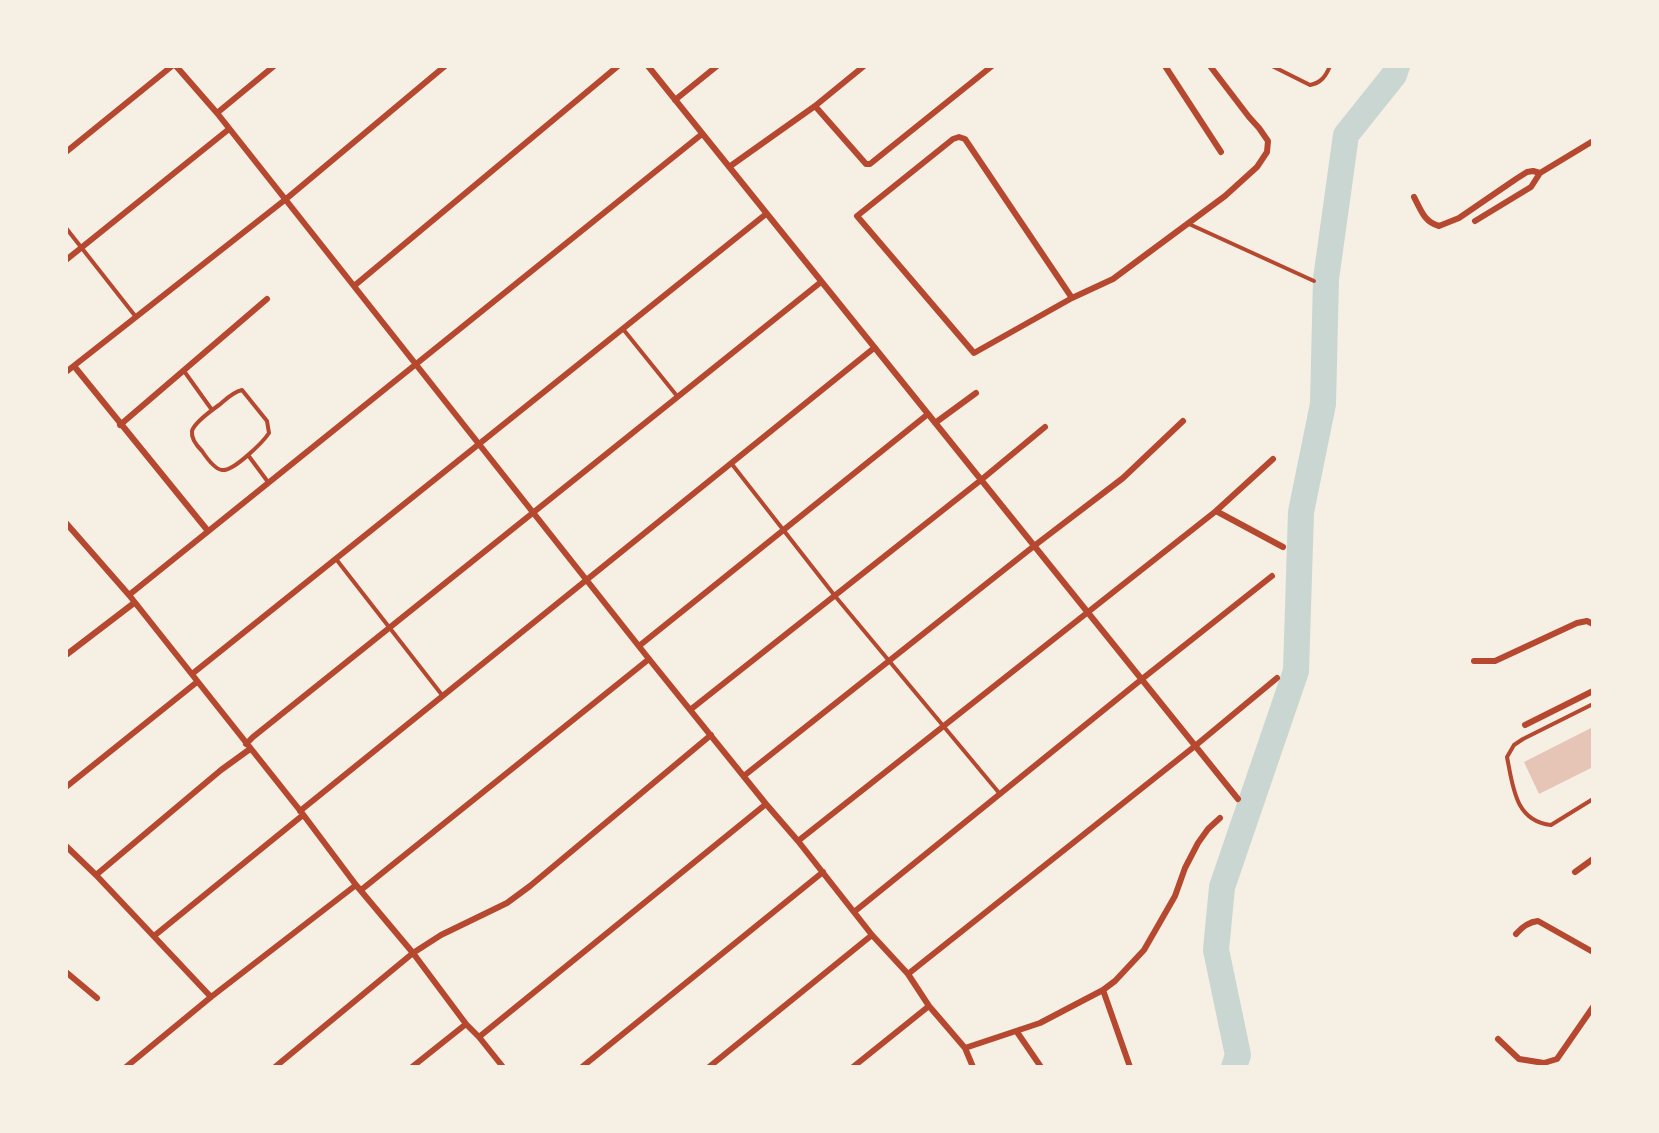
<!DOCTYPE html>
<style>
body{margin:0}
#map{position:relative;width:1659px;height:1133px;overflow:hidden;background:#f6efe4;font-family:"Fira Sans Condensed",sans-serif}
canvas{display:block}
.frame{position:absolute;inset:0;border:68px solid #f6efe4;pointer-events:none}
</style>
<div id="map">
<canvas width="1659" height="1133"></canvas>
<div class="frame"></div>
</div>
<script>
const ctx = document.querySelector('canvas').getContext('2d');
ctx.lineJoin = 'round';
function strokePath(path, color, width, dash) { ctx.strokeStyle = color; ctx.lineWidth = width; ctx.lineCap = dash ? 'butt' : 'round'; ctx.setLineDash(dash || []); ctx.stroke(path); }
function fill(path, color) { ctx.fillStyle = color; ctx.fill(path, 'evenodd'); }
const river = new Path2D(`
 M 1234,1067 L 1238,1055 L 1216,950 L 1222,887 L 1296,671 L 1301,512 L 1323,404 L 1326,279 L 1346,135 L 1394,75 L 1397,66`);
const building = new Path2D(`
 M 1593,727 L 1593,767 L 1539,794 L 1524,762 Z`);
const service = new Path2D(`
 M 1272,66 L 1310,85 C 1321,83 1326,76 1330,66
 M 1189,224 L 1314,281
 M 66,228 L 136,317
 M 623,329 L 677,396
 M 184,371 L 212,410
 M 242,390 L 267,421 L 269,433 C 263,442 233,472 222,470 C 214,469 206,457 202,451 C 197,446 191,438 192,431 C 194,423 212,410 219,405 C 226,399 233,392 242,390 Z
 M 248,455 L 268,482
 M 731,463 L 835,596 L 1000,794
 M 336,559 L 442,695
 M 1593,704 L 1523,739 L 1514,745 L 1507,757 C 1513,787 1515,821 1551,825 L 1593,799`);
const minor = new Path2D(`
 M 176,66 L 217,113 L 649,659 L 766,804 L 798,841 L 872,935 L 908,974 L 929,1006 L 965,1048 L 1040,1023 L 1103,990 L 1115,981 L 1144,950 L 1175,896 L 1185,868 L 1198,843 L 1208,829 L 1220,818
 M 648,66 L 1238,799
 M 1165,66 L 1221,152
 M 675,100 L 717,66
 M 815,106 L 866,164 L 870,164 L 992,66
 M 217,113 L 274,66
 M 66,152 L 172,66
 M 729,167 L 815,106 L 864,66
 M 1414,197 C 1421,210 1424,222 1439,226 L 1459,218 L 1516,179 L 1527,172 L 1533,171 L 1540,173
 M 1475,221 L 1531,187 L 1540,173 L 1593,141
 M 66,260 L 229,129
 M 354,286 L 618,66
 M 1072,298 L 974,353 L 857,216 L 953,139 L 959,137 L 965,139 L 1072,298 L 1113,279 L 1225,196 L 1257,167 L 1267,152 L 1268,141 L 1259,128 L 1249,117 L 1210,66
 M 74,366 L 208,531
 M 66,372 L 286,199 L 445,66
 M 935,423 L 976,393
 M 120,425 L 267,299
 M 1216,511 L 1273,459
 M 66,523 L 129,595 L 302,813 L 356,885 L 413,953 L 466,1024 L 479,1037 L 503,1067
 M 129,595 L 702,134
 M 639,646 L 928,414
 M 66,655 L 134,603
 M 1474,661 L 1495,661 L 1577,623 L 1587,621 L 1593,624
 M 192,674 L 766,214
 M 690,710 L 981,480 L 1045,427
 M 1525,725 L 1593,691
 M 246,744 L 253,737 L 821,282
 M 745,775 L 1034,546 L 1123,478 L 1183,421
 M 66,787 L 197,682
 M 300,811 L 874,348
 M 798,841 L 1216,511 L 1283,547
 M 66,846 L 96,875 L 211,997
 M 1575,872 L 1593,859
 M 96,875 L 221,770 L 250,749
 M 361,890 L 649,659
 M 854,912 L 1142,679 L 1272,576
 M 1516,934 C 1522,927 1528,922 1538,921 L 1593,952
 M 154,936 L 303,815
 M 66,972 L 97,998
 M 908,974 L 1195,746 L 1277,678
 M 1103,990 L 1130,1067
 M 1017,1032 L 1041,1067
 M 479,1037 L 766,804
 M 1498,1039 L 1519,1059 L 1544,1063 L 1557,1059 L 1593,1007
 M 965,1048 L 973,1067
 M 126,1067 L 211,997 L 356,885
 M 275,1067 L 413,953 L 441,935 L 507,903 L 530,886 L 711,735
 M 412,1067 L 466,1024
 M 582,1067 L 823,872
 M 709,1067 L 872,935
 M 853,1067 L 929,1006`);
strokePath(river, '#c9d6d2', 26);
fill(building, '#e6c5b7');
strokePath(service, '#b5482f', 4);
strokePath(minor, '#b5482f', 6);
</script>
